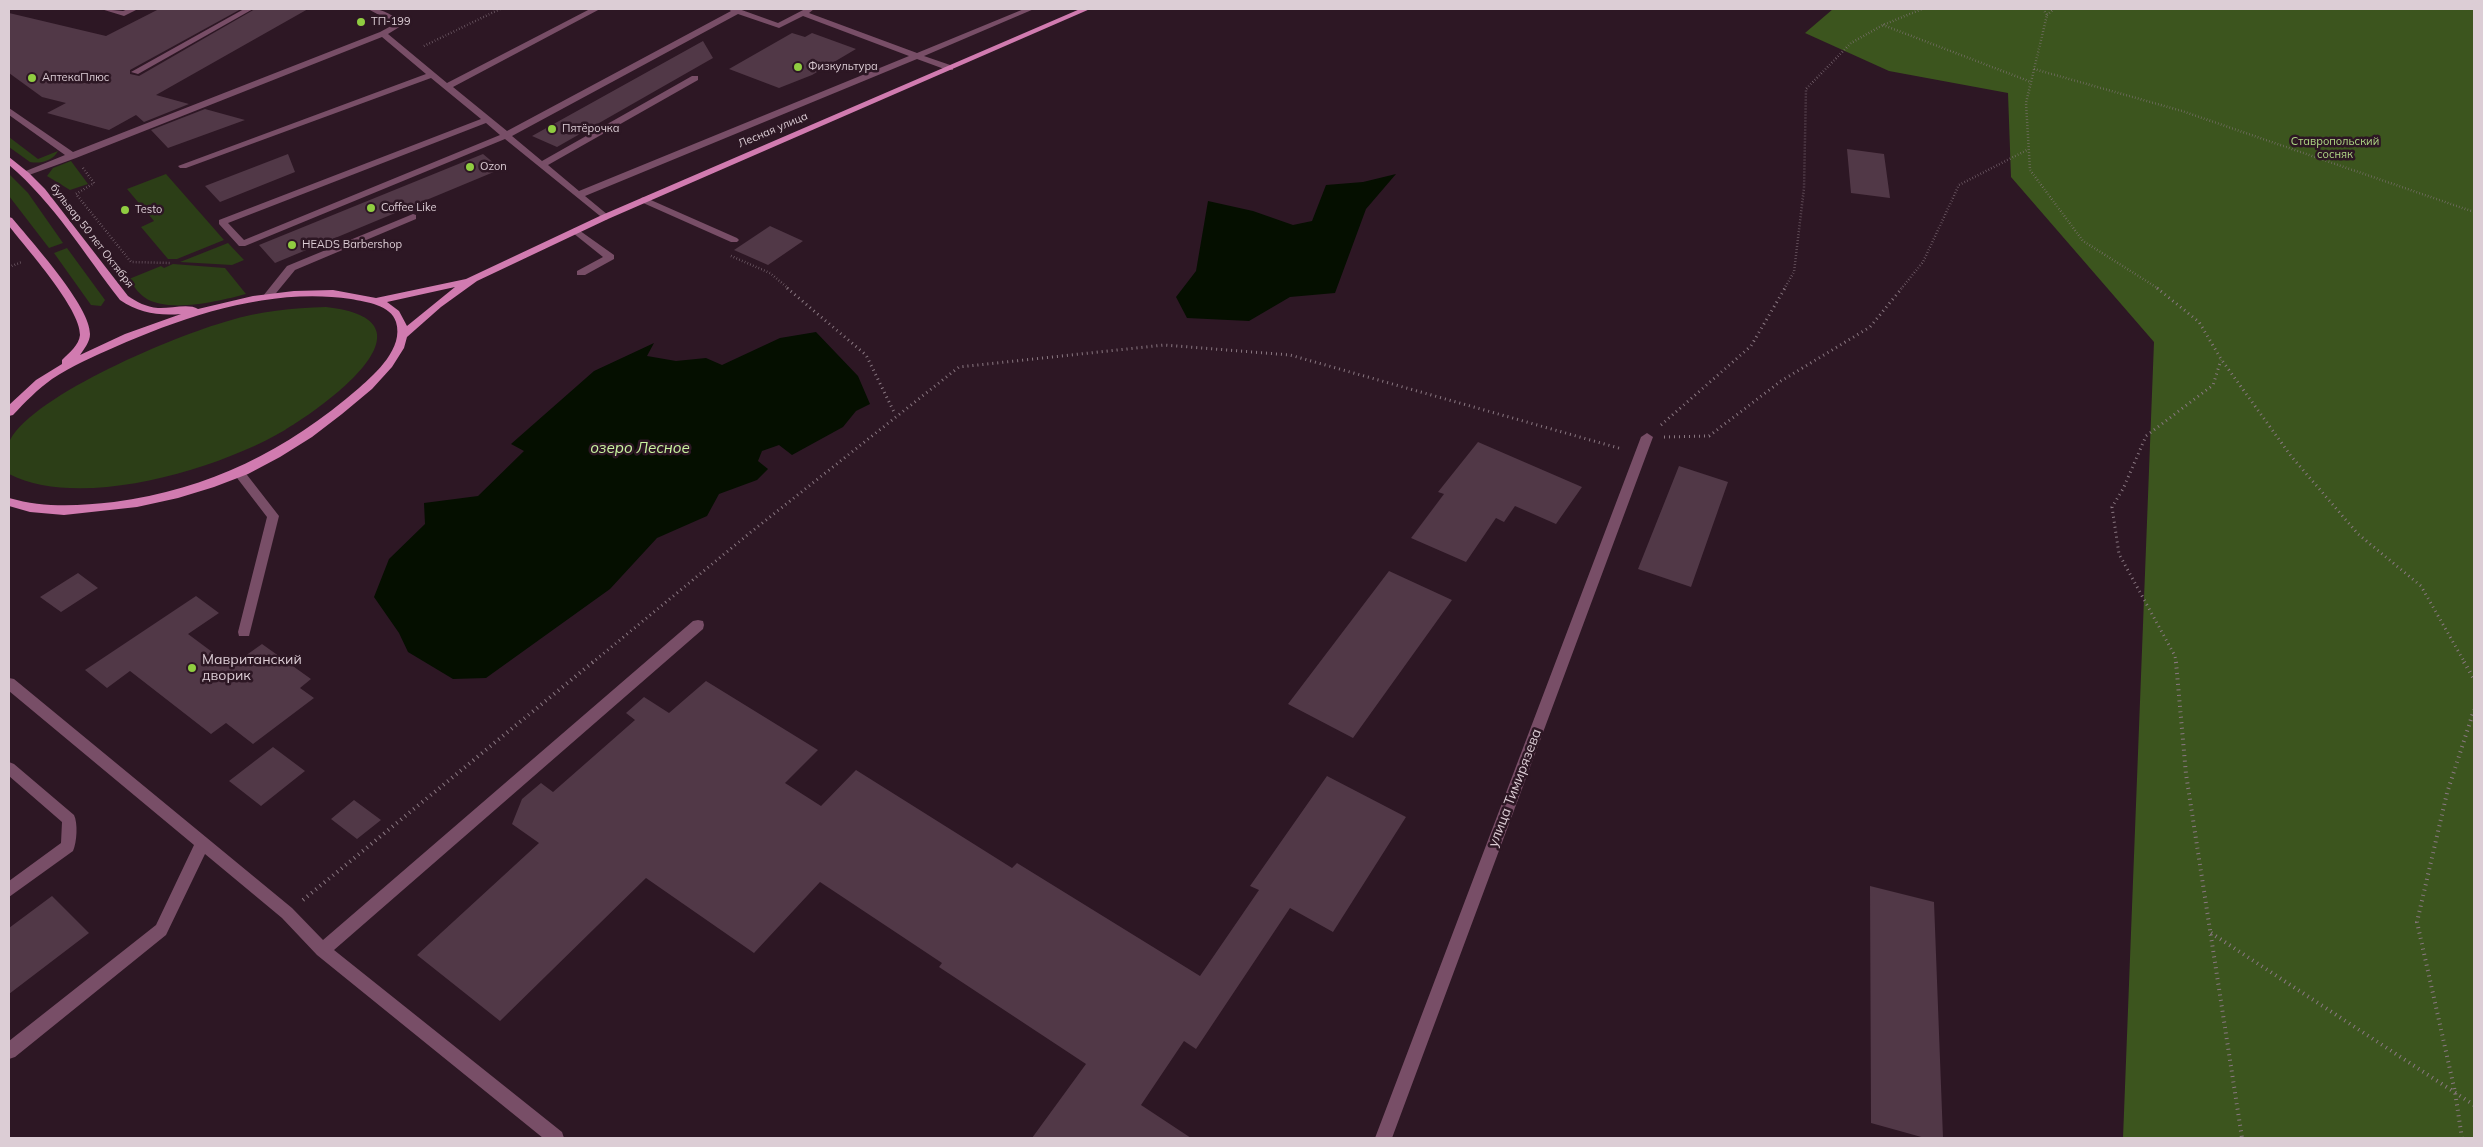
<!DOCTYPE html>
<meta charset="utf-8">
<style>
body{margin:0}
#map{position:relative;width:2483px;height:1147px;overflow:hidden;background:#2d1724;font-family:Mulish,sans-serif}
canvas{display:block}
.frame{position:absolute;inset:0;border:10px solid #dccdd5;pointer-events:none}
</style>
<div id="map">
<canvas width="2483" height="1147"></canvas>
<div class="frame"></div>
</div>
<script>
const ctx = document.querySelector('canvas').getContext('2d');
ctx.lineJoin = 'round';
function fill(path, color) { ctx.fillStyle = color; ctx.fill(path, 'evenodd'); }
function strokePath(path, color, width, dash) { ctx.strokeStyle = color; ctx.lineWidth = width; ctx.lineCap = dash ? 'butt' : 'round'; ctx.setLineDash(dash || []); ctx.stroke(path); }
function drawText(font, color, halo, rows, align = 'center') {
  ctx.font = font + ' Mulish,sans-serif'; ctx.lineWidth = 5; ctx.setLineDash([]); ctx.textBaseline = 'middle'; ctx.strokeStyle = halo; ctx.fillStyle = color; for (const [text, x, y, turn = 0] of rows) {
    ctx.save(); ctx.translate(x, y); ctx.rotate((+turn || 0) * Math.PI / 180); ctx.textAlign = isNaN(turn) ? turn : align; if (halo) ctx.strokeText(text, 0, 0); ctx.fillText(text, 0, 0); ctx.restore();
  }
}
const green = new Path2D(`
 M 9,137 L 38,159 L 58,151 C 53,161 40,164 30,162 L 9,147 Z
 M 71,161 L 88,184 L 70,190 L 47,176 L 53,168 Z
 M 9,174 L 28,193 L 63,243 L 49,248 L 9,196 Z
 M 166,174 L 224,240 L 177,259 L 168,259 L 141,227 L 154,221 L 127,189 Z
 M 228,243 L 244,260 L 232,265 L 180,262 Z
 M 67,248 L 105,300 L 101,306 L 91,305 L 54,253 Z
 M 173,264 L 225,268 L 246,294 C 220,301 167,314 144,297 C 138,293 133,285 129,279 L 161,266 L 164,268 Z
 M 326,307 C 444,320 327,405 285,430 C 219,469 81,511 9,474 C 9,464 6,448 10,440 C 35,394 177,335 228,321 C 260,311 292,308 326,307 Z`);
const forest = new Path2D(`
 M 1833,9 L 2474,9 L 2474,1138 L 2123,1138 L 2154,342 L 2011,177 L 2008,93 L 1889,71 L 1805,33 Z`);
const water = new Path2D(`
 M 1396,174 L 1366,209 L 1335,293 L 1290,297 L 1249,321 L 1187,318 L 1176,297 L 1196,271 L 1208,201 L 1253,211 L 1293,225 L 1312,221 L 1326,185 L 1363,182 Z
 M 816,332 L 858,376 L 870,404 L 856,411 L 843,427 L 792,455 L 779,445 L 762,451 L 758,461 L 768,469 L 757,480 L 719,494 L 707,516 L 657,538 L 610,589 L 486,678 L 453,679 L 408,652 L 399,633 L 374,597 L 389,559 L 425,524 L 424,503 L 478,496 L 524,451 L 511,444 L 594,371 L 654,343 L 647,356 L 676,361 L 706,358 L 722,365 L 780,338 Z`);
const building = new Path2D(`
 M 159,9 L 241,9 L 130,70 L 130,74 L 139,76 L 255,9 L 308,9 L 156,95 L 189,104 L 144,122 L 136,115 L 109,130 L 47,113 L 66,103 L 42,97 L 9,73 L 9,13 L 106,36 Z
 M 792,33 L 805,37 L 812,33 L 856,49 L 812,75 L 779,88 L 729,69 Z
 M 703,41 L 713,58 L 557,147 L 532,136 Z
 M 205,109 L 245,120 L 168,148 L 151,130 Z
 M 1847,149 L 1884,154 L 1890,198 L 1851,193 Z
 M 288,154 L 295,172 L 220,202 L 205,186 Z
 M 483,154 L 501,169 L 275,263 L 259,245 Z
 M 770,226 L 803,241 L 768,265 L 734,250 Z
 M 1478,442 L 1582,487 L 1556,524 L 1515,506 L 1504,522 L 1496,518 L 1466,562 L 1411,538 L 1444,494 L 1438,492 Z
 M 1679,466 L 1728,482 L 1691,587 L 1638,569 Z
 M 1389,571 L 1452,600 L 1353,738 L 1288,704 Z
 M 78,573 L 98,588 L 61,612 L 40,597 Z
 M 196,596 L 219,613 L 188,634 L 231,666 L 262,644 L 311,679 L 300,688 L 314,698 L 253,744 L 226,723 L 211,734 L 130,671 L 107,688 L 85,670 Z
 M 706,681 L 818,750 L 785,783 L 821,806 L 856,770 L 1012,868 L 1017,863 L 1200,976 L 1259,890 L 1250,886 L 1327,776 L 1406,817 L 1333,932 L 1290,908 L 1196,1049 L 1184,1041 L 1141,1105 L 1191,1138 L 1032,1138 L 1086,1064 L 939,967 L 942,963 L 820,882 L 754,953 L 646,878 L 500,1021 L 417,955 L 539,843 L 512,824 L 522,799 L 541,783 L 553,792 L 635,720 L 626,713 L 644,697 L 669,713 Z
 M 273,747 L 305,771 L 261,806 L 229,781 Z
 M 354,800 L 381,820 L 357,839 L 331,819 Z
 M 1870,886 L 1934,902 L 1943,1138 L 1925,1138 L 1871,1123 Z
 M 52,896 L 89,933 L 9,994 L 9,928 Z`);
const pathFar2 = new Path2D(`
 M 2043,9 L 2047,15 L 2026,103 L 2030,170 L 2083,241 L 2159,289
 M 2047,15 L 2054,9
 M 1883,25 L 2031,82
 M 424,46 L 500,9
 M 2034,69 L 2182,111 L 2474,212
 M 83,168 L 94,183 L 76,194 L 131,262 L 171,263
 M 731,256 L 770,273 L 789,289
 M 9,267 L 22,262
 M 1784,289 L 1794,272 L 1804,188 L 1806,89 L 1851,43 L 1883,25 L 1922,9
 M 1901,289 L 1923,262 L 1959,185 L 2027,150`);
const pathFar1 = new Path2D(`
 M 787,288 L 866,355 L 895,414
 M 2157,288 L 2199,322 L 2221,359 L 2291,456 L 2358,534 L 2421,586 L 2465,663
 M 1661,425 L 1751,346 L 1785,288
 M 1664,437 L 1709,436 L 1781,381 L 1870,327 L 1902,288
 M 592,663 L 751,532 L 959,367 L 1164,345 L 1290,355 L 1622,449
 M 2176,663 L 2175,656 L 2119,554 L 2112,507 L 2123,489 L 2146,436 L 2213,385 L 2221,360`);
const path = new Path2D(`
 M 2176,662 L 2186,774 L 2242,1138
 M 2464,662 L 2474,679
 M 303,900 L 593,662
 M 2211,933 L 2474,1105
 M 2462,1138 L 2455,1092 L 2417,922 L 2447,793 L 2474,710`);
const minor = new Path2D(`
 M 101,9 L 123,11 L 128,9 L 138,9 L 124,16 Z
 M 244,9 L 253,9 L 138,74 L 131,72 Z
 M 368,9 C 380,8 396,14 401,26 L 388,34 L 447,83 L 590,9 L 600,9 L 453,87 L 507,131 L 731,11 L 728,9 L 739,9 L 778,23 L 805,9 L 814,9 L 809,13 L 917,53 L 1024,9 L 1034,9 L 924,56 L 953,66 L 953,70 L 947,70 L 917,59 L 585,196 L 608,215 L 608,219 L 605,220 L 505,139 L 245,246 L 239,246 L 219,224 L 219,220 L 481,119 L 431,78 L 186,168 L 180,168 L 178,166 L 426,74 L 382,37 L 76,158 L 29,175 L 23,175 L 21,173 L 65,155 L 9,115 L 9,108 L 73,152 L 380,32 L 393,25 L 392,22 ZM 738,14 L 779,28 L 803,16 L 909,56 L 579,191 L 548,165 L 698,80 L 698,76 L 692,76 L 542,161 L 512,136 ZM 486,123 L 500,135 L 244,240 L 228,223 Z
 M 644,197 L 737,238 L 739,240 L 737,242 L 731,242 L 641,202 L 641,198 Z
 M 413,214 L 416,215 L 416,219 L 295,270 L 272,298 L 264,298 L 263,296 L 287,266 Z
 M 576,228 L 614,255 L 614,259 L 585,275 L 577,275 L 577,271 L 603,257 L 573,233 L 573,229 Z
 M 1647,433 L 1653,437 L 1392,1138 L 1375,1138 L 1641,437 Z
 M 240,470 L 244,471 L 279,516 L 249,636 L 239,636 L 238,632 L 267,517 L 234,474 Z
 M 698,620 L 703,621 L 704,625 L 703,629 L 334,950 L 562,1132 L 564,1138 L 543,1138 L 317,955 L 282,918 L 205,854 L 166,935 L 15,1057 L 9,1059 L 9,1041 L 156,925 L 194,845 L 9,691 L 9,678 L 14,679 L 292,908 L 323,940 L 693,621 Z
 M 9,762 L 14,764 L 74,815 C 78,823 77,842 73,851 L 9,897 L 9,881 L 61,843 L 62,822 L 9,776 Z`);
const major = new Path2D(`
 M 1080,9 L 1090,9 L 608,219 L 477,281 L 441,307 L 407,337 L 404,348 L 392,367 L 372,389 L 342,414 L 312,437 L 280,457 L 248,474 L 214,487 L 178,498 L 137,507 L 64,515 L 30,512 L 9,506 L 9,498 C 44,508 78,506 114,502 C 210,489 286,451 359,388 C 376,373 404,348 396,322 C 391,305 366,302 351,299 C 272,287 187,315 115,347 C 94,356 72,366 52,379 C 38,389 25,402 13,415 L 9,416 L 9,405 L 36,380 L 62,364 L 62,360 C 69,353 79,345 80,335 C 81,309 26,248 9,226 L 9,217 L 12,218 C 31,241 91,307 90,334 C 90,342 84,349 80,355 L 125,334 L 181,314 C 159,316 139,313 120,300 C 84,254 54,203 9,165 L 9,157 L 29,173 L 45,189 L 128,296 C 137,302 146,307 158,308 C 169,309 189,303 198,309 L 253,296 L 294,291 L 333,290 L 376,298 L 466,279 L 602,215 ZM 455,287 L 407,326 L 399,311 L 387,302 Z`);
const markers = [
 [361,22,5,"#90cd41"],
 [798,67,5,"#90cd41"],
 [32,78,5,"#90cd41"],
 [552,129,5,"#90cd41"],
 [470,167,5,"#90cd41"],
 [371,208,5,"#90cd41"],
 [125,210,5,"#90cd41"],
 [292,245,5,"#90cd41"],
 [192,668,5,"#90cd41"]
];
const farPoinames = [
 ["ТП-199",371,22],
 ["Физкультура",808,67],
 ["АптекаПлюс",42,78],
 ["Пятёрочка",562,129],
 ["Ozon",480,167],
 ["Coffee Like",381,208],
 ["Testo",135,210],
 ["HEADS Barbershop",302,245]
];
const farStreetnames = [
 ["Лесная улица",773,130,-23],
 ["бульвар 50 лет Октября",92,236,52]
];
const farParknames = [
 ["Ставропольский",2335,142],
 ["сосняк",2335,155]
];
const poiNames = [
 ["Мавританский",202,660],
 ["дворик",202,676]
];
const streetNames = [
 ["улица Тимирязева",1515,788,-69]
];
const waterNames = [
 ["озеро Лесное",640,448]
];
fill(green, '#2c3e17');
fill(forest, '#3c551e');
fill(water, '#050f00');
fill(building, '#513847');
strokePath(pathFar2, '#8a7882', 2.5, [0.5, 2.5]);
strokePath(pathFar1, '#8a7882', 3, [1, 4]);
strokePath(path, '#8a7882', 4, [1, 4.5]);
fill(minor, '#784e67');
fill(major, '#d17bb0');
for (const [x, y, r, color] of markers) { const dot = new Path2D(); dot.arc(x, y, r, 0, 2 * Math.PI); ctx.fillStyle = color; ctx.fill(dot); strokePath(dot, '#2d1724', 2); }
drawText('11px', '#dccdd5', '#2d1724', farPoinames, 'left');
drawText('11px', '#dccdd5', '#2d1724', farStreetnames);
drawText('11px', '#b0d886', '#2d1724', farParknames);
drawText('14px', '#dccdd5', '#2d1724', poiNames, 'left');
drawText('14px', '#dccdd5', '#2d1724', streetNames);
drawText('italic 15px', '#caf4a1', '#2d1724', waterNames);
</script>
